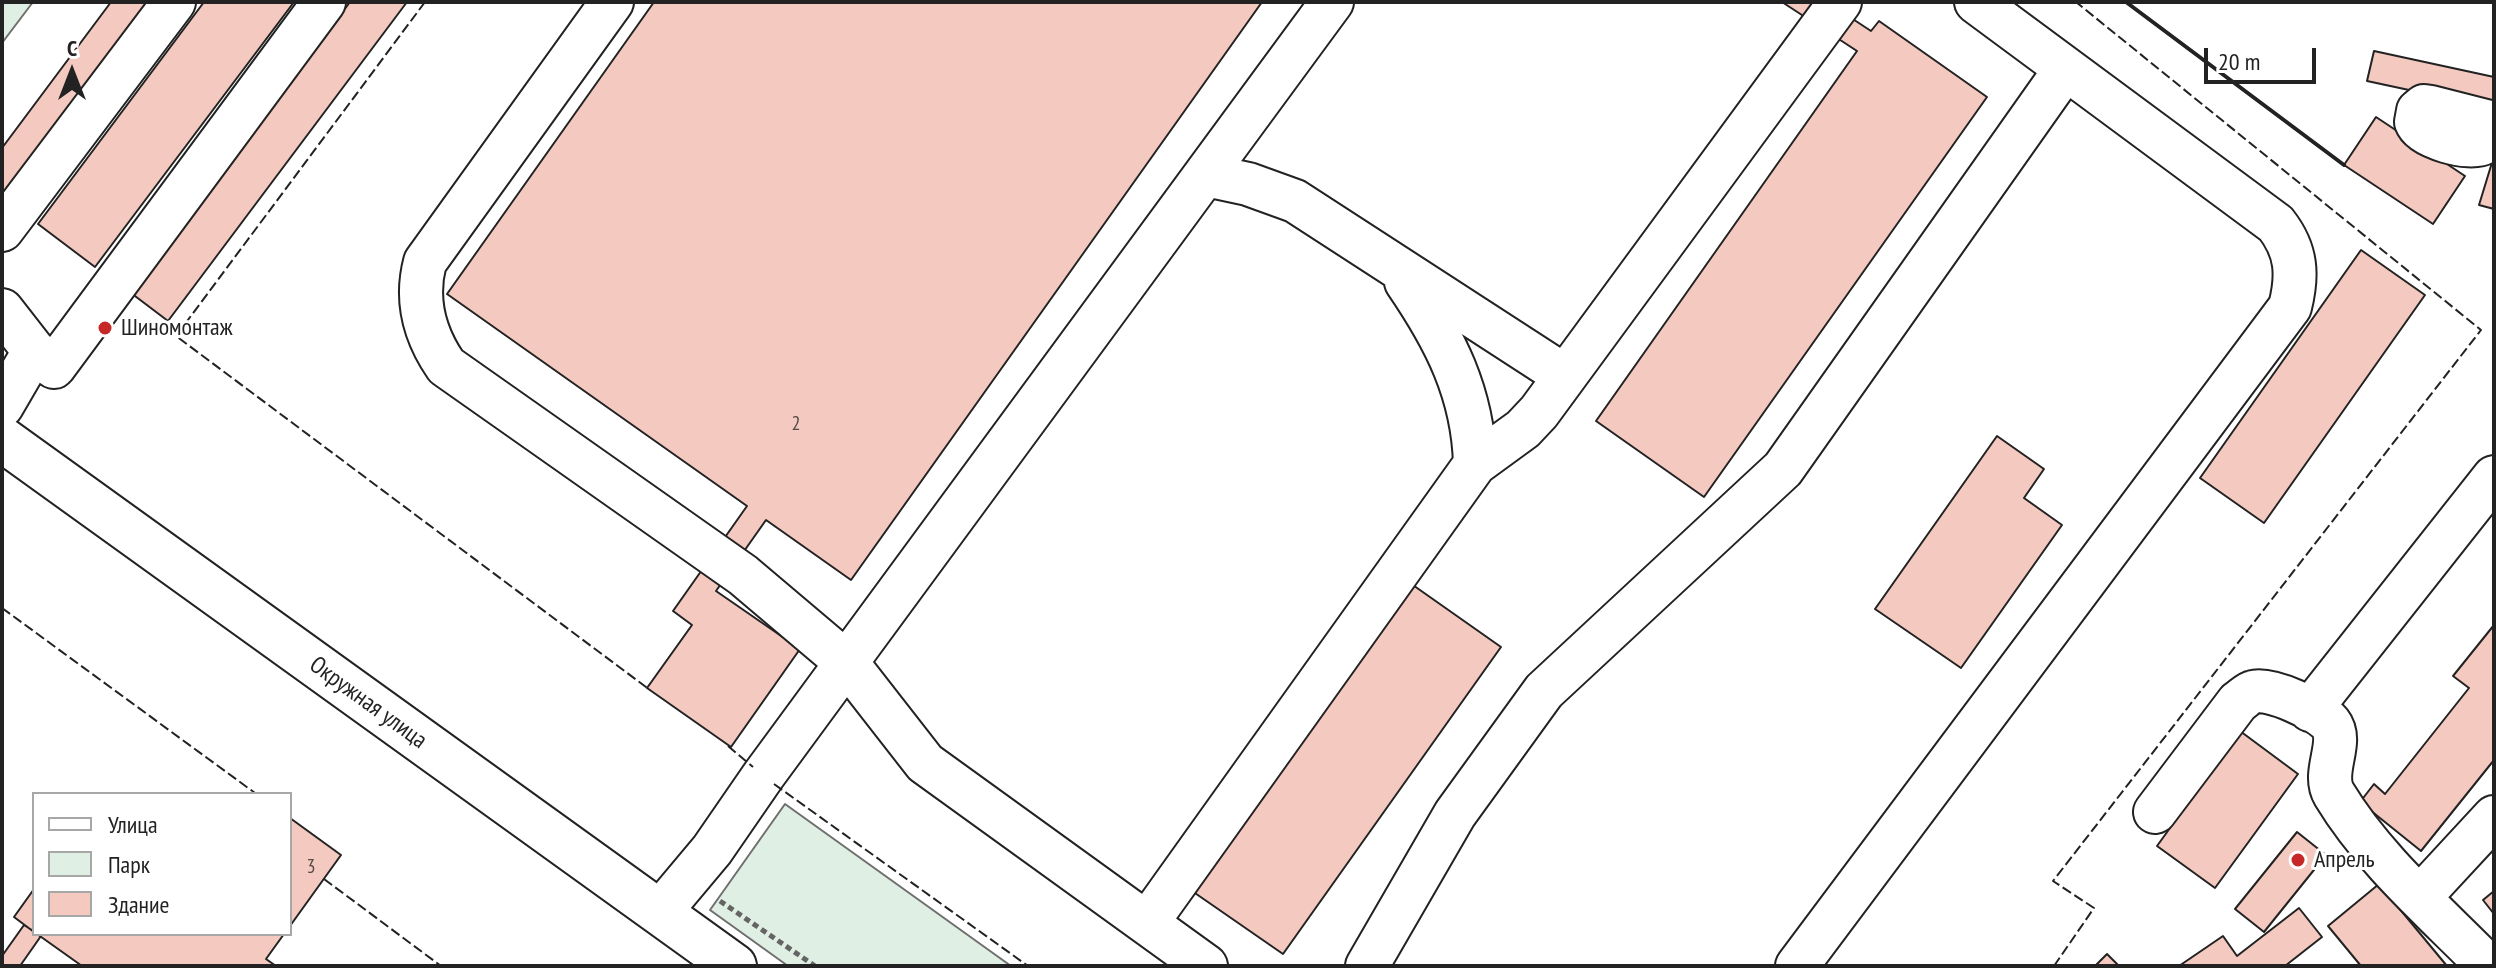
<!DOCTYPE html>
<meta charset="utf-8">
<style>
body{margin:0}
#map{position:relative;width:2496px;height:968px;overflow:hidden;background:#fff;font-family:"PT Sans Narrow",sans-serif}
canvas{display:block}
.frame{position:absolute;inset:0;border:4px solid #222;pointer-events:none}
.legend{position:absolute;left:32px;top:792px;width:260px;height:144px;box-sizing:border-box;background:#fff;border:2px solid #a7a7a7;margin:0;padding:10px 14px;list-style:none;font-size:24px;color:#222}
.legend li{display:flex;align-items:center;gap:16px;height:40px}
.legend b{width:40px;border:2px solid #a7a7a7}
.north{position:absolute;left:32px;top:32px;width:80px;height:80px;-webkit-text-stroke:6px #fff;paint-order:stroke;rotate:0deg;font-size:22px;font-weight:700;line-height:32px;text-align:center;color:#222}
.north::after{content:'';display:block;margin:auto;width:28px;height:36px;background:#222;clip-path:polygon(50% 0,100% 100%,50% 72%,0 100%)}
.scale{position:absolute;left:2204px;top:48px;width:112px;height:36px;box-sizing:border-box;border:4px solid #222;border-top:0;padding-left:10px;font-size:24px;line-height:28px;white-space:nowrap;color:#222;-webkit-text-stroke:6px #fff;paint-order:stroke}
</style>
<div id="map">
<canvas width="2496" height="968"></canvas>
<div class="frame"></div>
<ul class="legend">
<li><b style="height:10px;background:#fff"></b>Улица</li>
<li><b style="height:22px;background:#e0efe3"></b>Парк</li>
<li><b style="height:22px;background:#f3c9c0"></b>Здание</li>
</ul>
<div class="north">С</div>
<div class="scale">20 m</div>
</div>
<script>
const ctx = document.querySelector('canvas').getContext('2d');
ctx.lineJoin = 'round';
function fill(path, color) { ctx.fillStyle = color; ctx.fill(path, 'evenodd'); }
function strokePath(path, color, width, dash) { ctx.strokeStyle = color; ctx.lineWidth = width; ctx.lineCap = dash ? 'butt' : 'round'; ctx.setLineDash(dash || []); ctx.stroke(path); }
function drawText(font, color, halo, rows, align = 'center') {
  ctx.font = font + ' "PT Sans Narrow",sans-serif'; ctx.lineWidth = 6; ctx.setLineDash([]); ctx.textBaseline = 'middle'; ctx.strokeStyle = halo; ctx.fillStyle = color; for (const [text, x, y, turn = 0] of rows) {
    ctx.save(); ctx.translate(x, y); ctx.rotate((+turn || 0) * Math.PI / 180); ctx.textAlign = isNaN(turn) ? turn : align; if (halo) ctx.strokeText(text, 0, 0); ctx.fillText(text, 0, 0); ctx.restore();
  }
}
const green = new Path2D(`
 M 2,2 L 33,2 L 2,43 Z
 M 785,804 L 1011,966 L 788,966 L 710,910 Z`);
const building = new Path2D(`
 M 111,2 L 156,2 L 2,196 L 2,148 Z
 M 204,2 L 294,2 L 95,267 L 38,224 Z
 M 350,2 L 407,2 L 168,321 L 131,293 Z
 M 654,2 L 1262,2 L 851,580 L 766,520 L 716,591 L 800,649 L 731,747 L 647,688 L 692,625 L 673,611 L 747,506 L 447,294 Z
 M 1782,2 L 1827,2 L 1871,31 L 1879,21 L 1987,97 L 1704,497 L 1596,421 L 1857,51 Z
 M 2374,51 L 2494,77 L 2493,108 L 2367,81 Z
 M 2376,117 L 2465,176 L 2433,224 L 2344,165 Z
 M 2494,156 L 2494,209 L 2479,205 Z
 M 2361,250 L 2425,295 L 2264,523 L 2200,478 Z
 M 1997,436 L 2044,469 L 2024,498 L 2062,525 L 1961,668 L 1875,609 Z
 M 1410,583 L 1501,647 L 1283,954 L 1192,891 Z
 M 2494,625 L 2494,760 L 2421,851 L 2360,802 L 2374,784 L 2385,794 L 2469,688 L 2453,676 Z
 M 2240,731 L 2298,774 L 2215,888 L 2157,846 Z
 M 290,818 L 341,855 L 290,926 Z
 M 2297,832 L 2326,855 L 2264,932 L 2235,909 Z
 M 2379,884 L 2447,966 L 2361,966 L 2328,926 Z
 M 34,889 L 34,932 L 14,917 Z
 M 2494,891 L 2494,914 L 2483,900 Z
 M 2299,908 L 2322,937 L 2285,966 L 2179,966 L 2223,936 L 2237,956 Z
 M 24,925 L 41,936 L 20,966 L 2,966 L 2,956 Z
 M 37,934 L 284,934 L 266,959 L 276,966 L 82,966 Z
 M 2107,954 L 2119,966 L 2095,966 Z`);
const path = new Path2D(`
 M 720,901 L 815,966`);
const minor = new Path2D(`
 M 612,2 L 425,262 C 415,300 424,334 446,366 L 743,575 L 847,663 L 925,763 L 1206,966
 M 2490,122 L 2484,143 C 2470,151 2422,138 2416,122 L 2418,111 L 2424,106 L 2431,107 L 2490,122 L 2494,124
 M 1206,175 L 1248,184 L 1295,201 L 1565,376
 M 2,230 L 174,2
 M 1406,282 C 1445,339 1473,393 1475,464
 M 2,310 L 34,351 L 54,367 L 324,2
 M 2,406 L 34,351
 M 2310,710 L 2494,477
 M 2155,812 L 2238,702 C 2243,699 2248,693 2253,692 C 2270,687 2319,710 2330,723 C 2345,742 2321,772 2334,794 C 2373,859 2435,912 2488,966
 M 2420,897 L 2494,817
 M 660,912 L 712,850 L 763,776 L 1332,2
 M 1147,923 L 1475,464 L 1523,429 L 1539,412 L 1840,2
 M 1367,966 L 1455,814 L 1544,691 L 1783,469 L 2064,71
 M 1797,966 L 2290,307 C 2298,275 2297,251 2276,224 L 1976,2`);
const major = new Path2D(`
 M 2,439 L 734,966`);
const fence = new Path2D(`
 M 425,2 L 176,336 L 650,690
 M 2,608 L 255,793
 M 728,746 L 753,767
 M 774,784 L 1028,966
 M 324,879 L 441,966
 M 2054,966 L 2094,908 L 2053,881 L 2481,330 L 2076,2`);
const wall = new Path2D(`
 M 2126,2 L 2344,165`);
const markers = [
 [105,328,8,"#c62828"],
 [2298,860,8,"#c62828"]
];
const numberNames = [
 ["2",796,424],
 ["3",311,867]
];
const poiNames = [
 ["Шиномонтаж",121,328],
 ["Апрель",2314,860]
];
const streetNames = [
 ["Окружная улица",368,703,36]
];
fill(green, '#e0efe3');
strokePath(green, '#6f6f6f', 2);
fill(building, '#f3c9c0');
strokePath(building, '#222', 2);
strokePath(minor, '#222', 46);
strokePath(major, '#222', 48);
strokePath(path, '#646464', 5, [6, 4]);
strokePath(minor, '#fff', 42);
strokePath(major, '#fff', 44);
strokePath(fence, '#222', 2, [10, 4]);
strokePath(wall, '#222', 4);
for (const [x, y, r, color] of markers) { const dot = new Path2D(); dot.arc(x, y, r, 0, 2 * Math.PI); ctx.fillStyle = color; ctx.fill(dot); strokePath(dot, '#fff', 3); }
drawText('20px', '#564c4a', null, numberNames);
drawText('24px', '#222', '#fff', poiNames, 'left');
drawText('24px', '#222', '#fff', streetNames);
</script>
